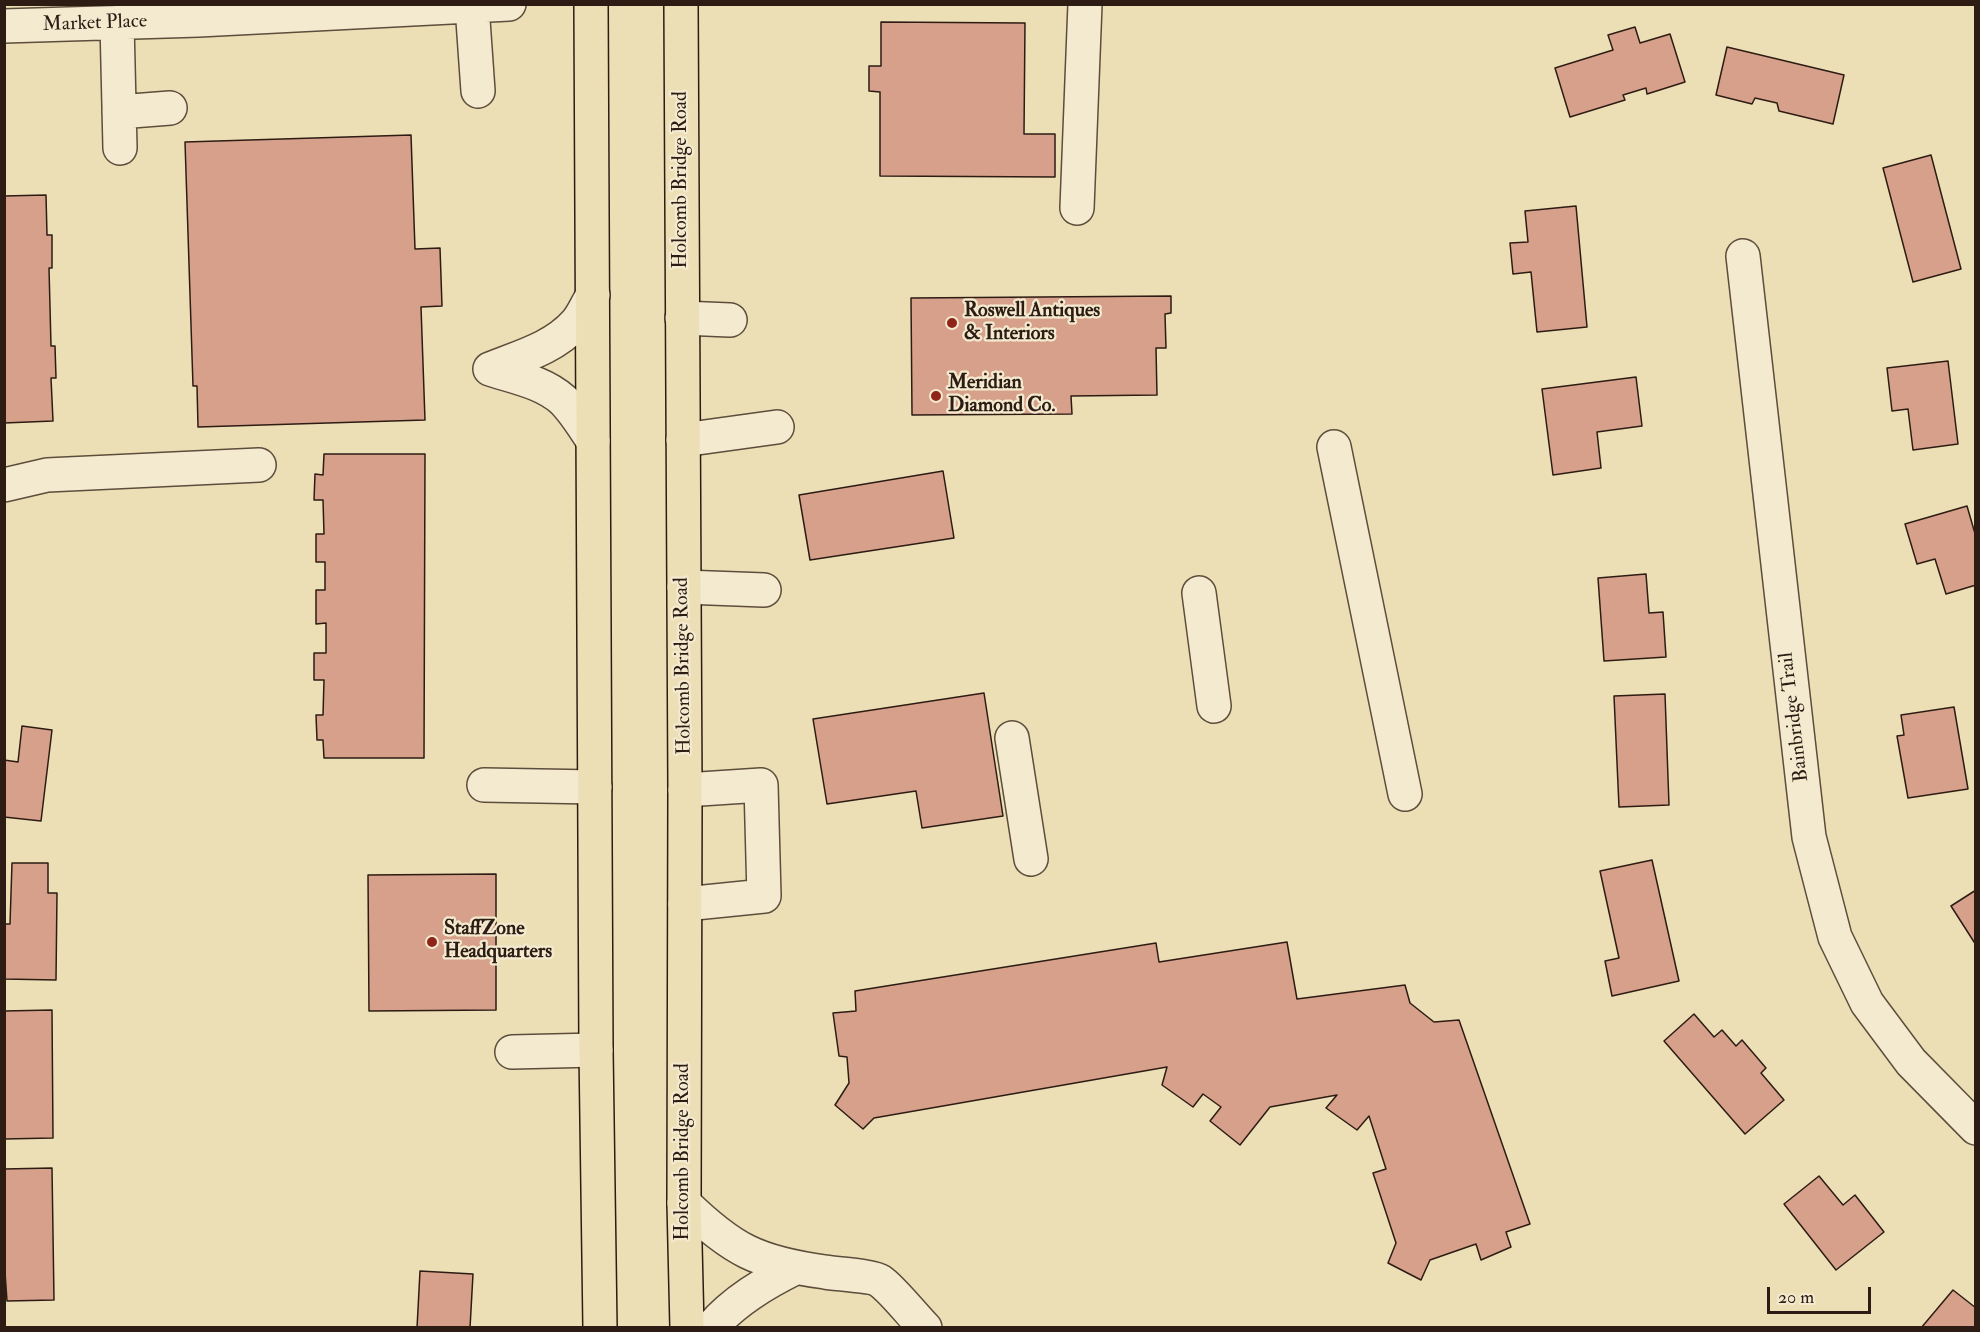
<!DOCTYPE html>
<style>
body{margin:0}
#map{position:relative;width:1980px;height:1332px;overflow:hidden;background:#eddfb5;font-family:"IM FELL Double Pica",serif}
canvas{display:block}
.frame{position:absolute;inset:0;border:6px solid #2d1c14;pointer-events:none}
.scale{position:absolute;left:1767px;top:1287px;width:104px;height:27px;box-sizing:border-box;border:3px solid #2d1c14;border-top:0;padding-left:8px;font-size:18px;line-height:21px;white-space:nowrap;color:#2d1c14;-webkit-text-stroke:4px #f3eacf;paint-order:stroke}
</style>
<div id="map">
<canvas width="1980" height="1332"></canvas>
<div class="frame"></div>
<div class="scale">20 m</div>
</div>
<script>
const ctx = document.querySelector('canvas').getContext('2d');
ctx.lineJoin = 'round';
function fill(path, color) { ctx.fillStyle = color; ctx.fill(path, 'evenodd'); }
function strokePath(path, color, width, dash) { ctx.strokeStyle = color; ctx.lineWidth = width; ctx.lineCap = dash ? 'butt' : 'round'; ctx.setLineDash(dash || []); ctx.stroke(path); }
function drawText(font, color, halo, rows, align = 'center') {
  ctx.font = font + ' "IM FELL Double Pica",serif'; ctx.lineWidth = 4.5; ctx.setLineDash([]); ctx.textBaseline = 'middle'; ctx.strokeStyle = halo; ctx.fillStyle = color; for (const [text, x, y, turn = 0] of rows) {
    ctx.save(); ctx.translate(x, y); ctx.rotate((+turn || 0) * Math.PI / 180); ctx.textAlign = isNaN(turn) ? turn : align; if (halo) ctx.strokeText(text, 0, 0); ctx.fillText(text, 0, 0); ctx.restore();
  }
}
const building = new Path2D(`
 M 881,22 L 1025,23 L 1024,134 L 1055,134 L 1055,177 L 880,176 L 880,92 L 869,91 L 869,66 L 881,66 Z
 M 1635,27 L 1640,43 L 1670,34 L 1685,82 L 1647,94 L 1646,88 L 1623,95 L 1625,100 L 1570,117 L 1555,68 L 1613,50 L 1608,35 Z
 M 1727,47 L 1844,75 L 1833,124 L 1779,111 L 1777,103 L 1755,98 L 1752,104 L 1716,95 Z
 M 411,135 L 415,249 L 440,248 L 442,306 L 421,307 L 425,420 L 198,427 L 197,386 L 193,386 L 185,142 Z
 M 1931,155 L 1961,269 L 1913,282 L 1883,168 Z
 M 46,195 L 47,235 L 52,235 L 52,268 L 49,268 L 51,346 L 55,346 L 56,378 L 51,378 L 53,421 L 4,423 L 4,196 Z
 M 1576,206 L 1587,327 L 1537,332 L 1531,272 L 1513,274 L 1510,243 L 1528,242 L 1525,211 Z
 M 1171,296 L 1171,313 L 1165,314 L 1166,348 L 1156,348 L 1157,395 L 1071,396 L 1072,414 L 912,415 L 911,298 Z
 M 1948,361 L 1958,444 L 1913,450 L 1908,409 L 1892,411 L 1887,368 Z
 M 1636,377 L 1642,426 L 1597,432 L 1601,468 L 1553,475 L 1542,389 Z
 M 324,454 L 425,454 L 424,758 L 324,758 L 323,740 L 317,740 L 316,715 L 323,715 L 324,680 L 314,680 L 314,653 L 326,653 L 326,623 L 316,624 L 316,590 L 325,590 L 325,562 L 316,562 L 316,534 L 324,534 L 323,500 L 314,500 L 315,474 L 323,475 Z
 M 943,471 L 954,538 L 810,560 L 799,495 Z
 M 1967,506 L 1976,537 L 1976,585 L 1946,594 L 1935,559 L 1917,564 L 1905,524 Z
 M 1646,574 L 1649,613 L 1663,612 L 1666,657 L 1604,661 L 1598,578 Z
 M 984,693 L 1003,816 L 922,828 L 916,791 L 827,804 L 813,719 Z
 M 1665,694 L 1669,805 L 1619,807 L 1614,696 Z
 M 1954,707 L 1968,789 L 1908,798 L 1897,736 L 1904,735 L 1901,715 Z
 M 22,726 L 52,730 L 41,821 L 4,817 L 4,760 L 18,762 Z
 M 1652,860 L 1679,981 L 1612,996 L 1605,961 L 1619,958 L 1600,871 Z
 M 12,863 L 48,863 L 48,893 L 57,893 L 56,980 L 4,979 L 5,924 L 10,924 Z
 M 496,874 L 496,1010 L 369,1011 L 368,875 Z
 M 1976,890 L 1976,945 L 1951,906 Z
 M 1287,942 L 1297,999 L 1405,985 L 1410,1003 L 1434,1022 L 1459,1020 L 1530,1224 L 1506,1232 L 1511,1247 L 1481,1260 L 1476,1244 L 1430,1260 L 1421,1280 L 1388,1263 L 1396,1243 L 1373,1173 L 1386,1169 L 1369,1116 L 1357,1130 L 1326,1108 L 1337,1095 L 1270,1107 L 1240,1145 L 1210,1121 L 1221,1107 L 1203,1094 L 1193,1107 L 1162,1085 L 1167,1067 L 874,1118 L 863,1129 L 835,1105 L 849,1083 L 847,1057 L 839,1056 L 833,1013 L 856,1011 L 855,991 L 1156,943 L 1159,962 Z
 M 52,1010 L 53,1138 L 4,1139 L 4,1011 Z
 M 1694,1014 L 1714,1037 L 1722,1030 L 1736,1046 L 1742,1040 L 1766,1068 L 1761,1073 L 1784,1100 L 1745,1134 L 1664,1041 Z
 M 52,1168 L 54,1300 L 7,1301 L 4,1258 L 4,1169 Z
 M 1819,1176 L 1843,1205 L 1855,1195 L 1884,1232 L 1836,1270 L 1784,1204 Z
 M 420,1271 L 473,1274 L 470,1328 L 417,1328 Z
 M 1953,1290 L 1976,1308 L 1976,1328 L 1921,1328 Z`);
const minor = new Path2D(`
 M 472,6 L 478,91
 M 117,23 L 120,148
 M 4,26 L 199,20 L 509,4
 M 119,112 L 170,108
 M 1077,208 L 1085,4
 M 1743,256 L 1809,837 L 1835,937 L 1867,1003 L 1911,1062 L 1976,1128
 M 682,318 L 730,320
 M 490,369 C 514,377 543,382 563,400 C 575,412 584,427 593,441
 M 490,369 C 520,357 554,348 576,323 C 583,315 587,304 593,295
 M 683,440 L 777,427
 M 1334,447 L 1405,794
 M 4,485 L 47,475 L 259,465
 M 684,587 L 764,590
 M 1199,593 L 1214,706
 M 1012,738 L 1031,859
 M 484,785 L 595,787
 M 685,904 L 764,896 L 761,785 L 685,790
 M 512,1052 L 596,1050
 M 684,1203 C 732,1250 758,1263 825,1272 C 836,1274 873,1276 880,1281 C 892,1289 913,1316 925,1328
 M 711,1328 C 734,1301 765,1283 795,1268`);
const major = new Path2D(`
 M 591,4 L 596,1050 L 600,1328
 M 681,4 L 685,790 L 684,1203 L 687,1328`);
const markers = [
 [952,323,6,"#8f2418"],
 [936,396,6,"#8f2418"],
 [432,942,6,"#8f2418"]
];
const streetNames = [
 ["Market Place",95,24,-2],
 ["Holcomb Bridge Road",682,180,-90],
 ["Holcomb Bridge Road",684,666,-91],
 ["Bainbridge Trail",1795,717,-97],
 ["Holcomb Bridge Road",684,1152,-90]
];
const poiNames = [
 ["Roswell Antiques",964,312],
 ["& Interiors",964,335],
 ["Meridian",948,384],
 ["Diamond Co.",948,407],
 ["StaffZone",444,930],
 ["Headquarters",444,953]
];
fill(building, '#d6a08a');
strokePath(building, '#2d1c14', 1.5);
strokePath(minor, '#5d4d3c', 36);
strokePath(major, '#2d1c14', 36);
strokePath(minor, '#f3eacf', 33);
strokePath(major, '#eddfb5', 33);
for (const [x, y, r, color] of markers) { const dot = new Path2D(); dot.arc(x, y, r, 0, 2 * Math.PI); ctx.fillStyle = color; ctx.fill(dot); strokePath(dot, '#f3eacf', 2); }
drawText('20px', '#2d1c14', '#f3eacf', streetNames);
drawText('bold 20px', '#2d1c14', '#f3eacf', poiNames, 'left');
</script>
